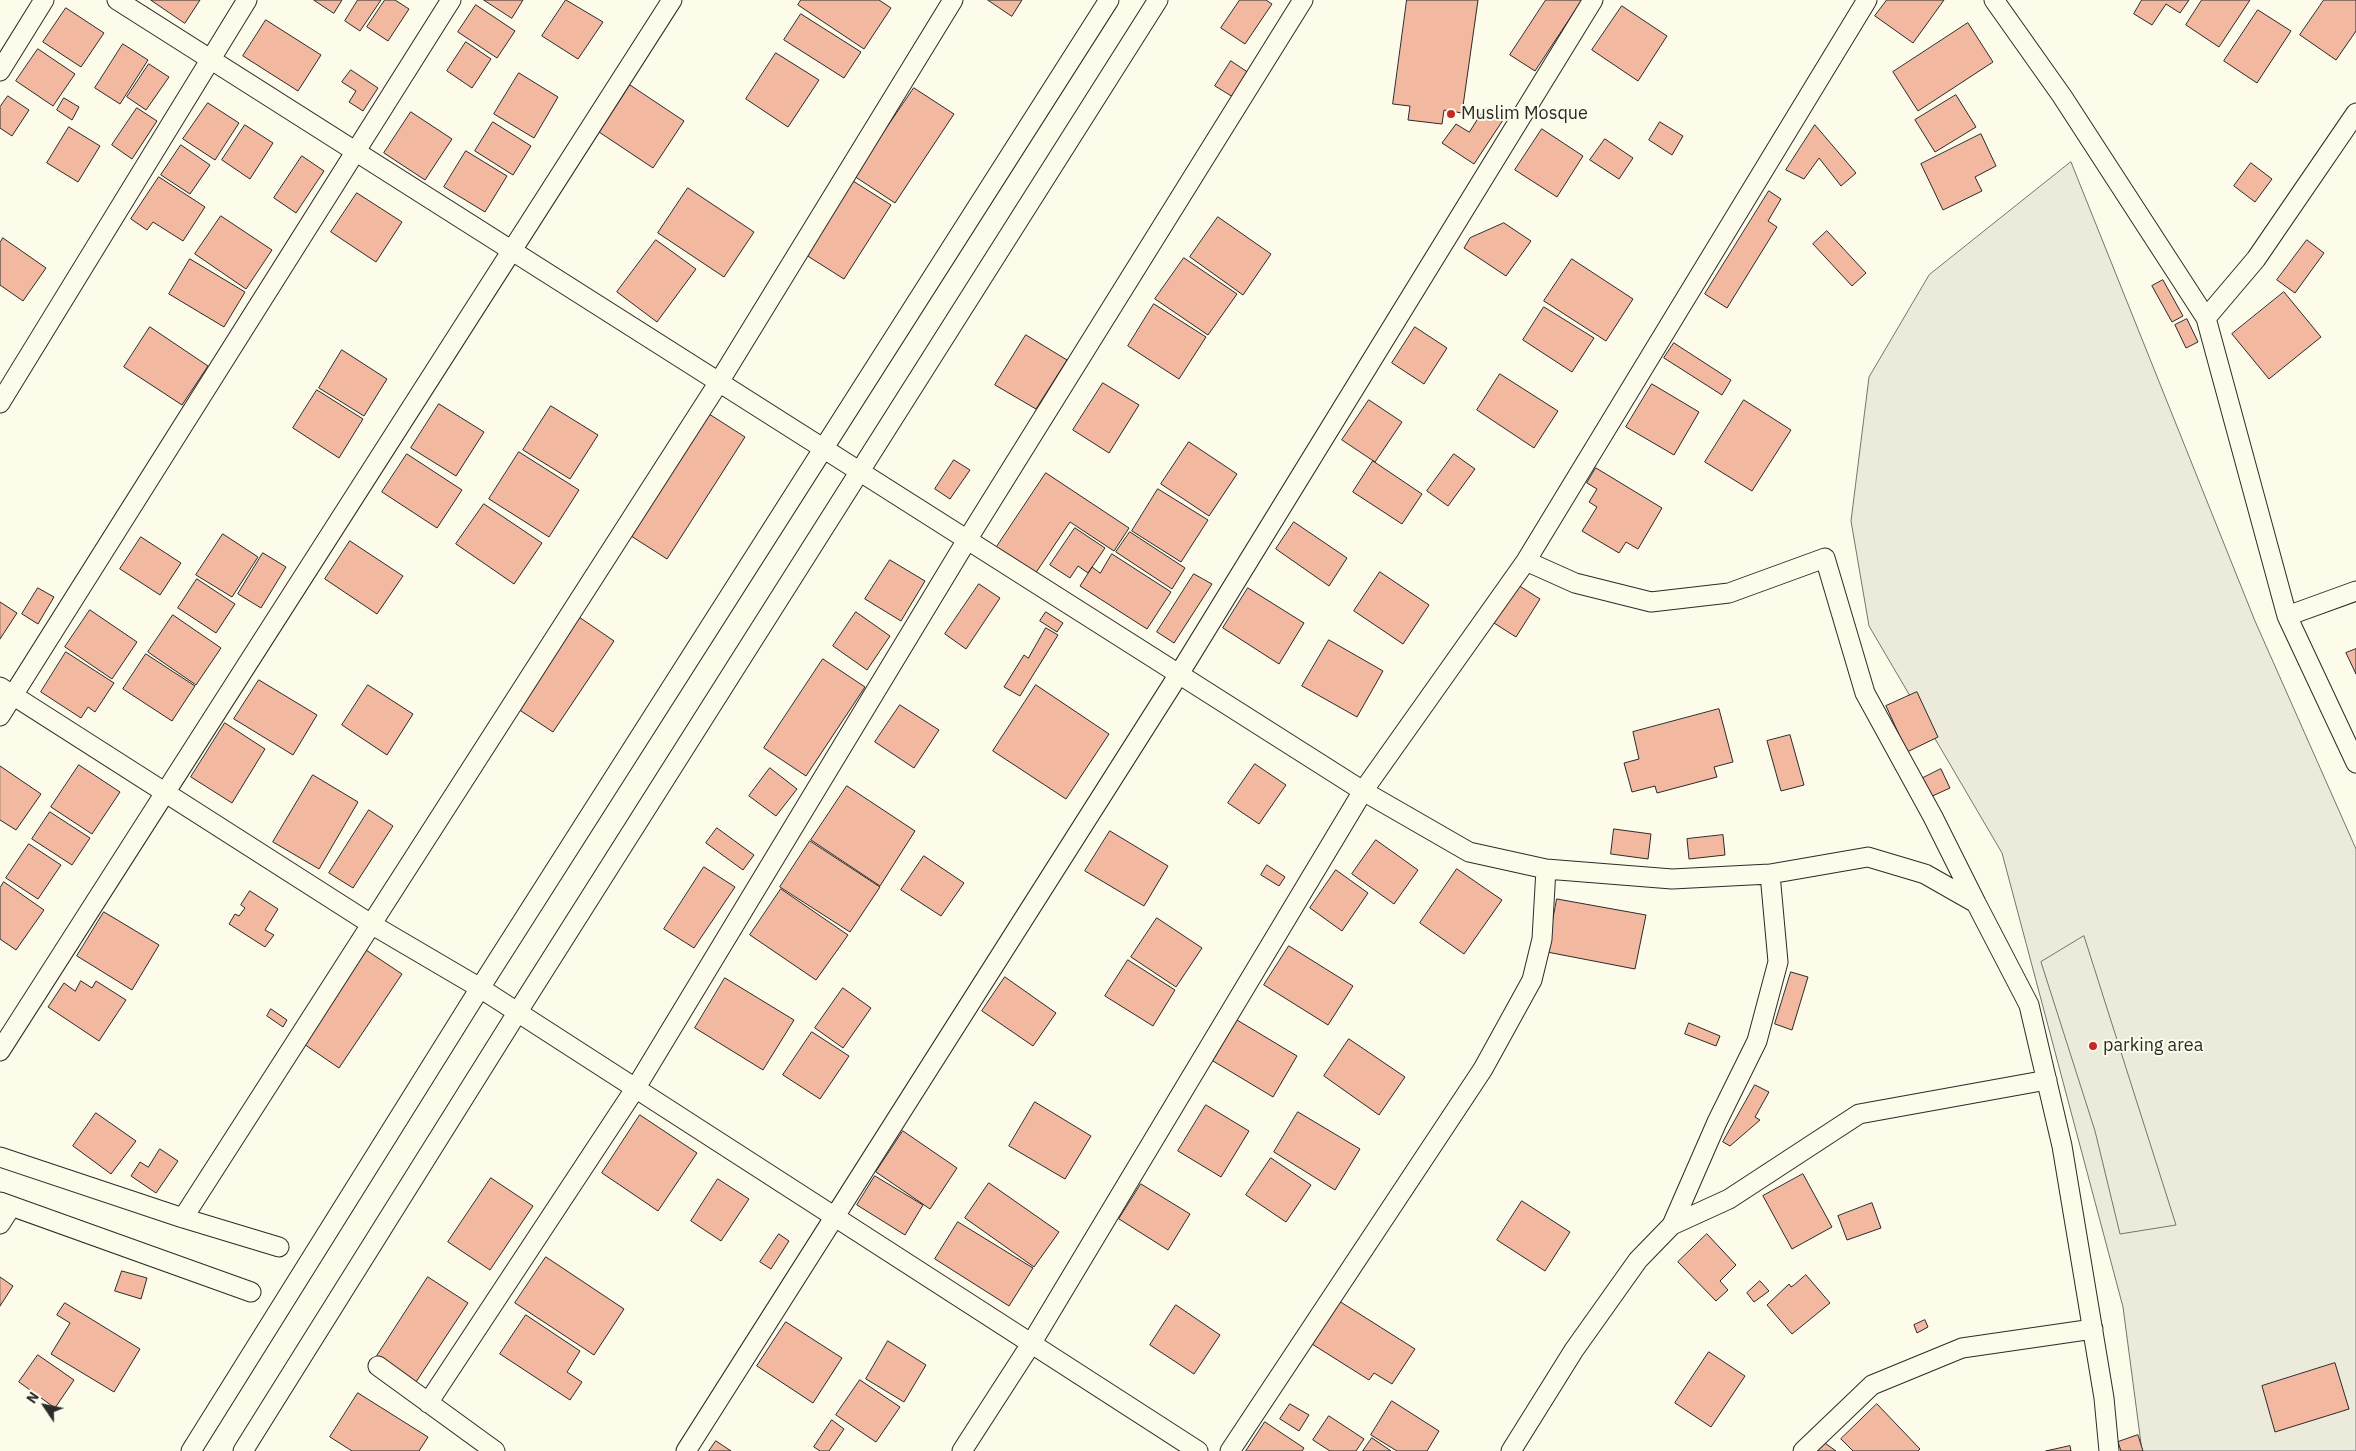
<!DOCTYPE html>
<style>
body{margin:0}
#map{position:relative;width:2356px;height:1451px;overflow:hidden;background:#fdfbea;font-family:"IBM Plex Sans",sans-serif}
canvas{display:block}
.north{position:absolute;left:20px;top:1381px;width:50px;height:50px;-webkit-text-stroke:4px #fdfbea;paint-order:stroke;rotate:304deg;font-size:14px;font-weight:700;line-height:20px;text-align:center;color:#2b2b2b}
.north::after{content:'';display:block;margin:auto;width:18px;height:22px;background:#2b2b2b;clip-path:polygon(50% 0,100% 100%,50% 72%,0 100%)}
</style>
<div id="map">
<canvas width="2356" height="1451"></canvas>
<div class="north">N</div>
</div>
<script>
const ctx = document.querySelector('canvas').getContext('2d');
ctx.lineJoin = 'round';
function fill(path, color) { ctx.fillStyle = color; ctx.fill(path, 'evenodd'); }
function strokePath(path, color, width, dash) { ctx.strokeStyle = color; ctx.lineWidth = width; ctx.lineCap = dash ? 'butt' : 'round'; ctx.setLineDash(dash || []); ctx.stroke(path); }
function drawText(font, color, halo, rows, align = 'center') {
  ctx.font = font + ' "IBM Plex Sans",sans-serif'; ctx.lineWidth = 4; ctx.setLineDash([]); ctx.textBaseline = 'middle'; ctx.strokeStyle = halo; ctx.fillStyle = color; for (const [text, x, y, turn = 0] of rows) {
    ctx.save(); ctx.translate(x, y); ctx.rotate((+turn || 0) * Math.PI / 180); ctx.textAlign = isNaN(turn) ? turn : align; if (halo) ctx.strokeText(text, 0, 0); ctx.fillText(text, 0, 0); ctx.restore();
  }
}
const green = new Path2D(`
 M 2071,162 L 2255,621 L 2356,849 L 2356,1451 L 2142,1451 L 2123,1307 L 2002,853 L 1869,626 L 1851,521 L 1869,377 L 1929,275 Z`);
const parking = new Path2D(`
 M 2084,936 L 2176,1225 L 2120,1234 L 2095,1131 L 2041,962 Z`);
const building = new Path2D(`
 M 151,0 L 200,0 L 185,23 Z
 M 314,0 L 342,0 L 334,13 Z
 M 358,0 L 381,0 L 360,31 L 345,21 Z
 M 385,0 L 395,0 L 409,9 L 388,41 L 367,27 Z
 M 484,0 L 523,0 L 512,18 Z
 M 566,0 L 603,22 L 578,59 L 542,36 Z
 M 801,0 L 879,0 L 891,8 L 864,49 L 798,5 Z
 M 988,0 L 1022,0 L 1012,16 Z
 M 1240,0 L 1266,0 L 1272,4 L 1245,44 L 1221,28 Z
 M 1407,0 L 1478,0 L 1462,113 L 1444,110 L 1442,124 L 1408,120 L 1410,106 L 1393,104 Z
 M 1546,0 L 1582,0 L 1535,71 L 1510,55 Z
 M 1887,0 L 1944,0 L 1913,43 L 1875,16 Z
 M 2142,0 L 2189,0 L 2180,13 L 2166,4 L 2152,25 L 2134,14 Z
 M 2202,0 L 2250,0 L 2219,47 L 2186,25 Z
 M 2324,0 L 2356,0 L 2356,31 L 2336,60 L 2300,35 Z
 M 476,5 L 515,31 L 497,58 L 458,32 Z
 M 1622,6 L 1667,36 L 1638,81 L 1592,50 Z
 M 66,8 L 104,33 L 81,67 L 43,42 Z
 M 2258,10 L 2291,31 L 2257,83 L 2224,61 Z
 M 801,14 L 861,52 L 844,78 L 784,40 Z
 M 266,20 L 321,55 L 298,91 L 243,56 Z
 M 1968,23 L 1993,62 L 1918,111 L 1893,72 Z
 M 466,42 L 491,59 L 472,88 L 447,71 Z
 M 123,44 L 148,60 L 120,104 L 95,88 Z
 M 38,49 L 75,74 L 53,106 L 16,81 Z
 M 776,53 L 819,80 L 788,127 L 746,99 Z
 M 1231,61 L 1249,73 L 1233,97 L 1215,86 Z
 M 149,64 L 169,77 L 146,110 L 127,97 Z
 M 351,70 L 378,88 L 363,111 L 349,102 L 356,91 L 342,82 Z
 M 519,73 L 558,97 L 534,138 L 494,114 Z
 M 630,85 L 684,121 L 653,168 L 599,132 Z
 M 914,88 L 954,114 L 895,203 L 854,176 Z
 M 1956,95 L 1976,127 L 1935,152 L 1915,120 Z
 M 8,96 L 29,110 L 12,136 L 0,128 L 0,107 Z
 M 64,98 L 79,107 L 72,120 L 57,110 Z
 M 208,103 L 239,123 L 215,160 L 183,139 Z
 M 137,108 L 157,121 L 132,159 L 112,145 Z
 M 1485,108 L 1503,120 L 1474,164 L 1442,143 L 1456,124 L 1469,132 Z
 M 411,112 L 452,139 L 425,180 L 384,153 Z
 M 493,122 L 531,146 L 513,175 L 475,151 Z
 M 1660,122 L 1683,136 L 1672,155 L 1649,140 Z
 M 245,125 L 273,143 L 250,179 L 222,160 Z
 M 1815,125 L 1856,173 L 1841,186 L 1819,158 L 1804,179 L 1786,170 Z
 M 69,127 L 100,146 L 78,182 L 47,163 Z
 M 1542,129 L 1583,156 L 1557,197 L 1515,170 Z
 M 1981,134 L 1996,166 L 1975,177 L 1982,191 L 1943,210 L 1921,164 Z
 M 1605,139 L 1633,158 L 1619,179 L 1590,160 Z
 M 181,145 L 210,165 L 190,194 L 161,175 Z
 M 466,151 L 507,176 L 485,212 L 444,187 Z
 M 302,156 L 324,171 L 296,213 L 274,198 Z
 M 2251,163 L 2272,179 L 2255,202 L 2234,186 Z
 M 159,177 L 205,207 L 183,241 L 153,222 L 147,230 L 131,219 Z
 M 853,181 L 891,205 L 844,279 L 806,255 Z
 M 688,188 L 754,232 L 724,277 L 658,233 Z
 M 1769,191 L 1781,199 L 1768,221 L 1777,227 L 1727,308 L 1705,294 Z
 M 357,193 L 402,222 L 376,262 L 331,232 Z
 M 221,216 L 272,250 L 246,289 L 195,254 Z
 M 1218,217 L 1271,254 L 1243,295 L 1190,257 Z
 M 1504,223 L 1531,241 L 1506,276 L 1464,248 L 1470,238 Z
 M 1827,231 L 1866,273 L 1852,286 L 1813,244 Z
 M 3,238 L 46,268 L 23,301 L 0,285 L 0,243 Z
 M 656,240 L 696,269 L 657,322 L 617,292 Z
 M 2307,240 L 2324,253 L 2295,293 L 2277,280 Z
 M 1184,258 L 1237,294 L 1208,335 L 1155,299 Z
 M 190,259 L 245,292 L 224,327 L 169,294 Z
 M 1572,259 L 1633,299 L 1606,341 L 1544,301 Z
 M 2163,280 L 2183,316 L 2172,322 L 2152,286 Z
 M 2284,292 L 2321,337 L 2269,379 L 2232,334 Z
 M 1154,304 L 1206,337 L 1179,379 L 1128,346 Z
 M 1544,307 L 1594,338 L 1572,372 L 1523,340 Z
 M 2187,319 L 2198,342 L 2186,348 L 2175,325 Z
 M 150,327 L 208,366 L 182,405 L 124,367 Z
 M 1415,327 L 1447,348 L 1424,384 L 1392,363 Z
 M 1026,335 L 1067,360 L 1036,409 L 995,385 Z
 M 1674,343 L 1731,380 L 1722,395 L 1664,358 Z
 M 342,350 L 387,379 L 364,416 L 319,388 Z
 M 1500,374 L 1558,411 L 1534,448 L 1477,410 Z
 M 1103,383 L 1139,405 L 1109,453 L 1073,430 Z
 M 1652,384 L 1699,412 L 1674,455 L 1626,427 Z
 M 317,390 L 363,419 L 339,458 L 293,428 Z
 M 1369,400 L 1402,422 L 1375,462 L 1342,440 Z
 M 1744,400 L 1791,430 L 1752,491 L 1705,462 Z
 M 439,404 L 484,432 L 456,476 L 411,448 Z
 M 551,406 L 598,435 L 570,479 L 523,450 Z
 M 706,412 L 745,437 L 667,559 L 628,534 Z
 M 1189,442 L 1237,474 L 1209,516 L 1161,484 Z
 M 519,452 L 579,490 L 549,537 L 489,499 Z
 M 407,454 L 462,490 L 437,528 L 382,492 Z
 M 1454,454 L 1475,469 L 1448,506 L 1427,491 Z
 M 954,460 L 970,470 L 950,499 L 935,489 Z
 M 1373,461 L 1422,494 L 1402,524 L 1353,492 Z
 M 1596,468 L 1662,508 L 1638,549 L 1626,542 L 1619,553 L 1582,531 L 1597,507 L 1589,502 L 1597,489 L 1587,483 Z
 M 1046,473 L 1129,528 L 1114,551 L 1070,522 L 1035,574 L 996,548 Z
 M 1158,489 L 1208,520 L 1181,562 L 1132,531 Z
 M 484,504 L 542,543 L 514,584 L 456,544 Z
 M 1294,522 L 1347,558 L 1329,586 L 1276,549 Z
 M 1075,528 L 1105,548 L 1088,573 L 1078,566 L 1070,578 L 1050,565 Z
 M 1130,532 L 1185,568 L 1172,589 L 1116,552 Z
 M 223,534 L 258,557 L 232,597 L 196,575 Z
 M 141,537 L 181,563 L 160,595 L 120,569 Z
 M 350,541 L 403,576 L 377,614 L 325,579 Z
 M 263,553 L 286,567 L 261,608 L 238,594 Z
 M 1112,554 L 1171,592 L 1147,629 L 1080,586 L 1092,567 L 1100,573 Z
 M 890,560 L 925,581 L 901,621 L 865,599 Z
 M 1380,572 L 1429,605 L 1403,644 L 1354,611 Z
 M 1194,574 L 1212,584 L 1174,643 L 1157,632 Z
 M 197,579 L 235,604 L 216,633 L 178,608 Z
 M 979,584 L 1000,598 L 966,649 L 945,634 Z
 M 1518,585 L 1540,599 L 1516,637 L 1494,623 Z
 M 38,588 L 54,597 L 38,624 L 22,614 Z
 M 1248,588 L 1304,623 L 1279,664 L 1223,628 Z
 M 0,602 L 17,613 L 0,639 Z
 M 90,610 L 137,642 L 112,679 L 65,647 Z
 M 856,612 L 890,636 L 867,670 L 833,646 Z
 M 1046,612 L 1063,623 L 1057,632 L 1040,621 Z
 M 173,615 L 221,648 L 196,685 L 148,652 Z
 M 579,617 L 614,641 L 553,732 L 518,709 Z
 M 1046,628 L 1058,635 L 1020,696 L 1004,687 L 1024,655 L 1028,658 Z
 M 1329,640 L 1383,671 L 1357,717 L 1302,686 Z
 M 2356,649 L 2356,674 L 2346,653 Z
 M 66,652 L 114,683 L 95,712 L 88,707 L 81,718 L 41,692 Z
 M 146,654 L 195,686 L 172,721 L 123,689 Z
 M 823,659 L 865,687 L 806,776 L 764,748 Z
 M 259,680 L 317,715 L 293,755 L 234,719 Z
 M 368,685 L 413,714 L 387,755 L 342,725 Z
 M 1036,685 L 1109,734 L 1066,799 L 993,751 Z
 M 1917,692 L 1938,737 L 1907,752 L 1886,706 Z
 M 900,705 L 939,730 L 914,768 L 875,742 Z
 M 1719,709 L 1733,762 L 1714,767 L 1717,777 L 1657,793 L 1655,786 L 1632,792 L 1624,763 L 1639,759 L 1633,732 Z
 M 225,723 L 265,749 L 232,803 L 191,777 Z
 M 1790,735 L 1804,785 L 1781,791 L 1767,741 Z
 M 1255,764 L 1286,785 L 1259,824 L 1228,803 Z
 M 79,765 L 120,792 L 92,834 L 51,807 Z
 M 0,766 L 41,794 L 16,830 L 0,820 Z
 M 770,768 L 797,789 L 776,816 L 749,796 Z
 M 1941,769 L 1950,788 L 1928,798 L 1919,780 Z
 M 313,775 L 358,802 L 319,869 L 273,842 Z
 M 847,786 L 915,831 L 880,886 L 811,840 Z
 M 369,810 L 393,826 L 353,888 L 329,873 Z
 M 50,812 L 90,838 L 72,865 L 32,839 Z
 M 717,828 L 754,855 L 743,870 L 706,843 Z
 M 1614,829 L 1651,834 L 1648,859 L 1611,854 Z
 M 1110,831 L 1168,866 L 1144,906 L 1085,871 Z
 M 1723,835 L 1725,855 L 1689,859 L 1687,839 Z
 M 1376,840 L 1418,870 L 1394,904 L 1352,874 Z
 M 810,841 L 880,887 L 850,932 L 780,887 Z
 M 29,844 L 61,865 L 38,899 L 6,878 Z
 M 924,856 L 964,883 L 941,916 L 901,890 Z
 M 1267,865 L 1285,877 L 1279,886 L 1261,875 Z
 M 704,867 L 735,887 L 694,948 L 664,929 Z
 M 1457,869 L 1502,900 L 1464,954 L 1420,923 Z
 M 1336,870 L 1368,893 L 1342,931 L 1310,908 Z
 M 4,882 L 44,910 L 16,950 L 0,939 L 0,888 Z
 M 781,889 L 848,935 L 816,980 L 750,935 Z
 M 250,891 L 278,909 L 265,930 L 274,935 L 265,947 L 229,924 L 235,914 L 239,916 L 245,908 L 241,905 Z
 M 1557,899 L 1646,915 L 1635,969 L 1547,952 Z
 M 104,912 L 159,945 L 132,990 L 77,956 Z
 M 1157,918 L 1202,948 L 1176,987 L 1131,957 Z
 M 1289,946 L 1353,986 L 1328,1025 L 1264,985 Z
 M 363,948 L 402,974 L 339,1068 L 301,1042 Z
 M 1128,960 L 1175,990 L 1153,1026 L 1105,996 Z
 M 1791,972 L 1808,977 L 1792,1030 L 1775,1024 Z
 M 1005,977 L 1056,1013 L 1033,1046 L 982,1011 Z
 M 725,978 L 794,1020 L 763,1070 L 695,1028 Z
 M 81,981 L 92,988 L 96,981 L 126,1000 L 99,1041 L 48,1007 L 64,983 L 75,991 Z
 M 843,988 L 871,1008 L 843,1048 L 815,1028 Z
 M 271,1009 L 287,1020 L 283,1027 L 267,1016 Z
 M 1237,1020 L 1297,1056 L 1273,1097 L 1213,1061 Z
 M 1689,1023 L 1720,1036 L 1716,1046 L 1685,1034 Z
 M 812,1032 L 849,1056 L 820,1099 L 783,1075 Z
 M 1349,1039 L 1405,1077 L 1379,1115 L 1324,1076 Z
 M 1755,1085 L 1769,1092 L 1755,1117 L 1760,1120 L 1730,1146 L 1723,1142 Z
 M 1035,1102 L 1091,1136 L 1065,1179 L 1009,1146 Z
 M 1206,1105 L 1249,1131 L 1221,1177 L 1178,1151 Z
 M 1298,1112 L 1360,1149 L 1335,1190 L 1274,1152 Z
 M 96,1113 L 136,1141 L 111,1174 L 73,1146 Z
 M 640,1115 L 697,1153 L 658,1211 L 602,1173 Z
 M 903,1131 L 957,1168 L 930,1209 L 876,1172 Z
 M 160,1149 L 178,1161 L 156,1193 L 131,1176 L 140,1162 L 148,1167 Z
 M 1271,1158 L 1311,1185 L 1286,1222 L 1246,1195 Z
 M 1803,1174 L 1832,1227 L 1792,1249 L 1763,1196 Z
 M 875,1176 L 923,1205 L 905,1235 L 857,1205 Z
 M 491,1178 L 533,1206 L 490,1270 L 448,1242 Z
 M 718,1179 L 749,1199 L 721,1241 L 691,1221 Z
 M 989,1183 L 1059,1232 L 1034,1267 L 965,1218 Z
 M 1141,1184 L 1190,1214 L 1168,1250 L 1119,1219 Z
 M 1522,1201 L 1570,1232 L 1545,1271 L 1497,1240 Z
 M 1872,1203 L 1881,1228 L 1847,1240 L 1838,1216 Z
 M 958,1222 L 1033,1268 L 1009,1306 L 935,1259 Z
 M 779,1234 L 789,1241 L 771,1269 L 760,1262 Z
 M 1707,1234 L 1736,1265 L 1720,1281 L 1728,1290 L 1716,1301 L 1678,1262 Z
 M 546,1257 L 624,1309 L 594,1355 L 515,1303 Z
 M 122,1271 L 147,1278 L 141,1299 L 115,1291 Z
 M 1806,1275 L 1830,1303 L 1792,1334 L 1767,1305 L 1789,1284 L 1791,1287 L 1794,1285 Z
 M 0,1277 L 13,1286 L 0,1306 Z
 M 428,1277 L 468,1303 L 414,1385 L 375,1359 Z
 M 1760,1281 L 1769,1291 L 1754,1302 L 1747,1293 Z
 M 1339,1301 L 1415,1349 L 1392,1384 L 1374,1373 L 1369,1380 L 1312,1344 Z
 M 65,1303 L 140,1349 L 114,1392 L 51,1354 L 70,1323 L 57,1315 Z
 M 1176,1305 L 1220,1335 L 1194,1374 L 1150,1345 Z
 M 526,1315 L 580,1351 L 567,1372 L 582,1382 L 570,1400 L 500,1354 Z
 M 1925,1320 L 1928,1327 L 1917,1333 L 1914,1325 Z
 M 786,1322 L 842,1358 L 813,1403 L 757,1366 Z
 M 888,1341 L 926,1365 L 904,1402 L 866,1379 Z
 M 1709,1352 L 1745,1376 L 1711,1427 L 1675,1403 Z
 M 38,1355 L 74,1380 L 55,1408 L 19,1382 Z
 M 2335,1363 L 2349,1409 L 2275,1432 L 2262,1386 Z
 M 860,1380 L 900,1407 L 876,1442 L 836,1415 Z
 M 358,1393 L 428,1437 L 419,1451 L 352,1451 L 330,1437 Z
 M 1392,1401 L 1439,1431 L 1427,1451 L 1397,1451 L 1371,1435 Z
 M 1290,1404 L 1309,1415 L 1299,1431 L 1280,1419 Z
 M 1877,1404 L 1920,1449 L 1918,1451 L 1853,1451 L 1841,1439 Z
 M 1329,1416 L 1364,1439 L 1356,1451 L 1330,1451 L 1313,1440 Z
 M 832,1420 L 844,1429 L 829,1451 L 820,1451 L 814,1447 Z
 M 1265,1422 L 1304,1448 L 1302,1451 L 1246,1451 Z
 M 2138,1435 L 2143,1451 L 2121,1451 L 2118,1442 Z
 M 1372,1438 L 1391,1451 L 1363,1451 Z
 M 716,1441 L 731,1451 L 709,1451 Z
 M 1822,1441 L 1836,1451 L 1815,1451 Z
 M 2070,1446 L 2071,1451 L 2046,1451 Z`);
const minor = new Path2D(`
 M 117,0 L 1363,791 L 1469,852 L 1546,869 L 1672,879 L 1770,874 L 1868,857 L 1925,874 L 1976,903 L 2029,1005 L 2062,1146 L 2104,1398 L 2109,1451
 M 1994,0 L 2062,96 L 2206,318 L 2287,616 L 2356,763
 M 0,71 L 44,0
 M 2206,318 L 2256,259 L 2356,113
 M 0,403 L 247,0
 M 1526,561 L 1575,583 L 1651,602 L 1729,593 L 1825,558 L 1865,693 L 1933,817 L 1976,903
 M 2287,616 L 2356,591
 M 0,687 L 371,924 L 480,988 L 1198,1451
 M 0,716 L 451,0
 M 0,1051 L 672,0
 M 0,1157 L 183,1218 L 279,1247
 M 0,1202 L 251,1292
 M 183,1218 L 719,382 L 953,0
 M 0,1224 L 11,1207
 M 1672,1225 L 1717,1122 L 1757,1041 L 1778,962 L 1770,874
 M 378,1366 L 495,1451
 M 428,1403 L 635,1089 L 967,540 L 1303,0
 M 191,1451 L 480,988 L 1109,0
 M 243,1451 L 517,1013 L 1158,0
 M 686,1451 L 1179,674 L 1593,0
 M 962,1451 L 1031,1344 L 1363,791 L 1526,561 L 1867,0
 M 1230,1451 L 1483,1069 L 1532,980 L 1542,939 L 1546,869
 M 1511,1451 L 1574,1350 L 1638,1260 L 1672,1225 L 1729,1199 L 1859,1114 L 2047,1080
 M 1803,1451 L 1872,1385 L 1962,1348 L 2093,1329`);
const markers = [
 [1451,114,5,"#c62828"],
 [2093,1046,5,"#c62828"]
];
const poiNames = [
 ["Muslim Mosque",1461,114],
 ["parking area",2103,1046]
];
fill(green, '#ecebdb');
strokePath(green, '#74746e', 1);
fill(parking, '#eceadb');
strokePath(parking, '#74746e', 1);
fill(building, '#f2b8a0');
strokePath(building, '#2b2b2b', 1);
strokePath(minor, '#2b2b2b', 21);
strokePath(minor, '#fdfbea', 19);
for (const [x, y, r, color] of markers) { const dot = new Path2D(); dot.arc(x, y, r, 0, 2 * Math.PI); ctx.fillStyle = color; ctx.fill(dot); strokePath(dot, '#fdfbea', 2); }
drawText('18px', '#2b2b2b', '#fdfbea', poiNames, 'left');
</script>
